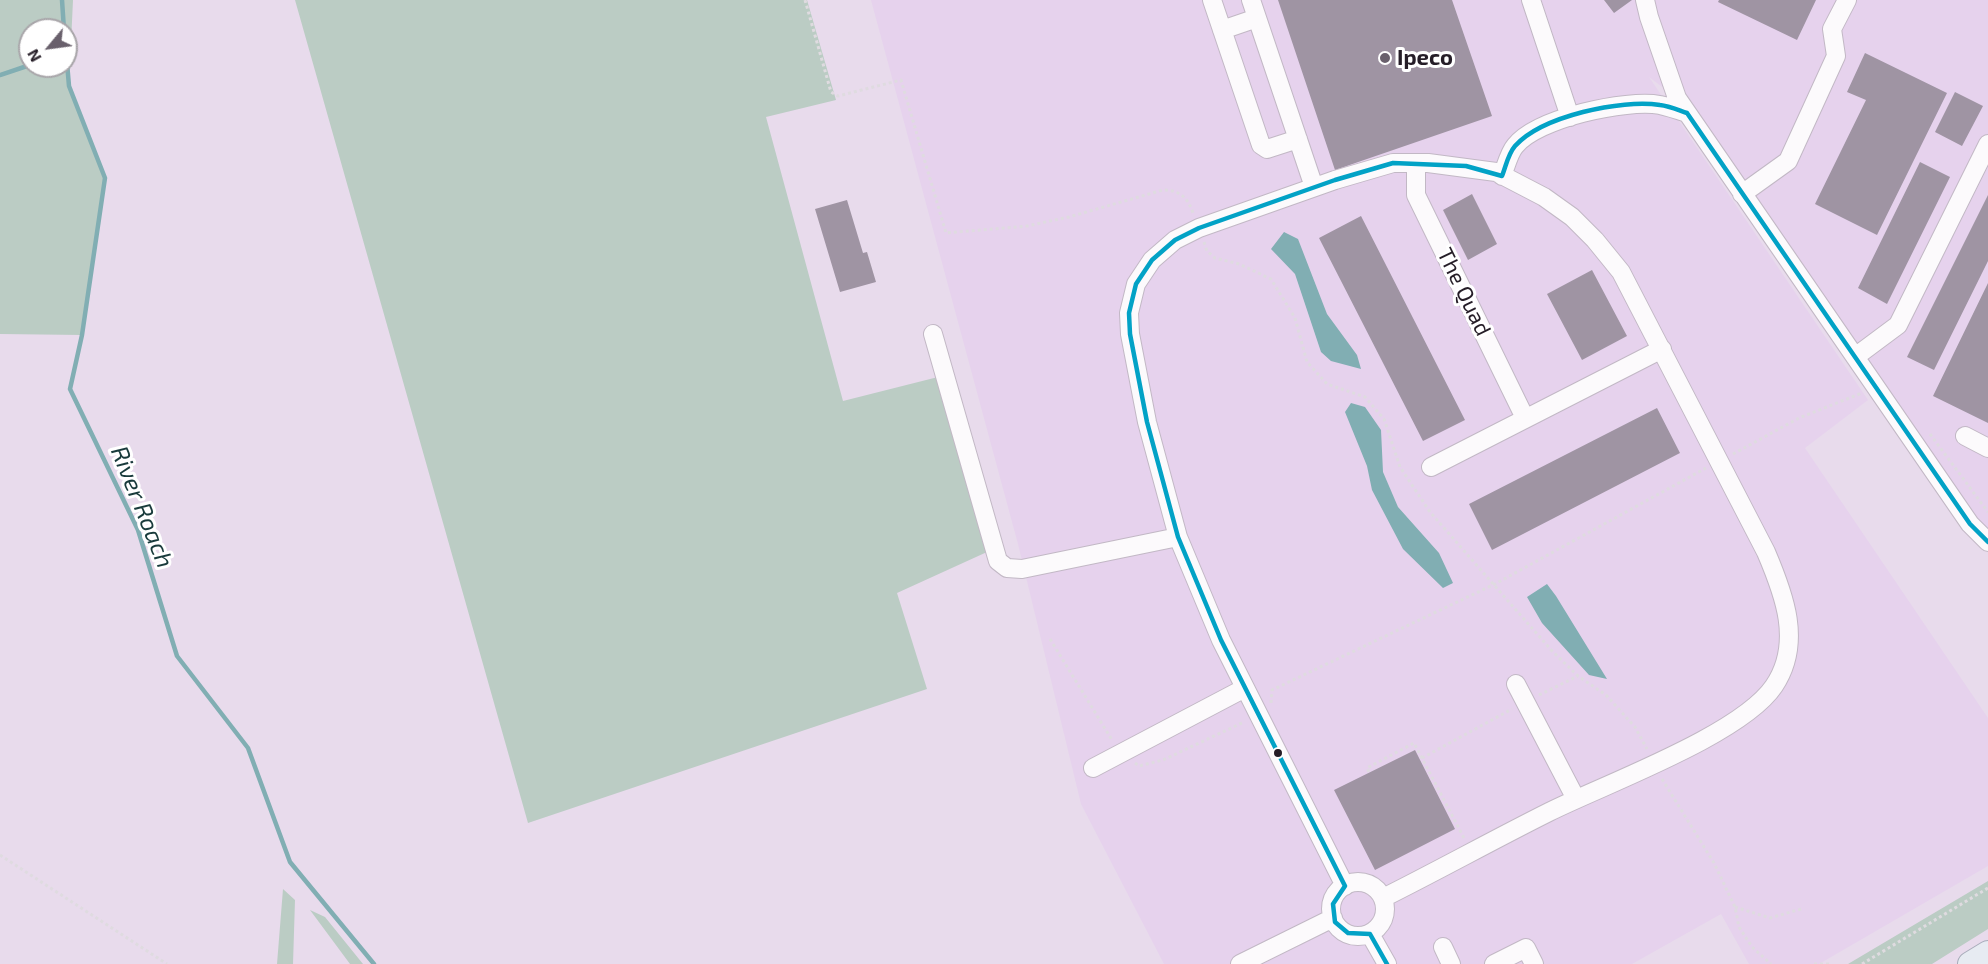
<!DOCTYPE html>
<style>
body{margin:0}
#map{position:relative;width:1988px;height:964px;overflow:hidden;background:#e8dbec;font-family:"Exo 2",sans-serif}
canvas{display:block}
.north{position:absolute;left:18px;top:18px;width:60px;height:60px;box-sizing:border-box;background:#fff;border:2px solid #a8a5a9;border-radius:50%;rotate:241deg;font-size:16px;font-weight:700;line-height:24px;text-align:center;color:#251d27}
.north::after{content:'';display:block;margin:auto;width:21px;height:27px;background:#69606c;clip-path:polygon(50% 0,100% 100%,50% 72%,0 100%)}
</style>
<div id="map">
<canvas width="1988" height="964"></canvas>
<div class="north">N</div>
</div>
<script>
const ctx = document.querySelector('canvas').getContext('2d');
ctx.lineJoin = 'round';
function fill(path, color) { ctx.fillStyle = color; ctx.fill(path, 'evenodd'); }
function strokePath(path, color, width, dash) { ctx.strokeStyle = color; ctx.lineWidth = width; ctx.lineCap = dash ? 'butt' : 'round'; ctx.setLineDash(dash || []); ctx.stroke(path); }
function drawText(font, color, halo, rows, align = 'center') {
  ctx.font = font + ' "Exo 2",sans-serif'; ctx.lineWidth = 6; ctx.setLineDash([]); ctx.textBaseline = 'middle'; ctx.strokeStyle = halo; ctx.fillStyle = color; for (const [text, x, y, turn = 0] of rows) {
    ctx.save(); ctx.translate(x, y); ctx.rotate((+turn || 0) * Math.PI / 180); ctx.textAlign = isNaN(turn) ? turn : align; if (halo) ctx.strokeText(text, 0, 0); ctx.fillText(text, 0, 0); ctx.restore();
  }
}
const built = new Path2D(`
 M 871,0 L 1988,0 L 1988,542 L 1677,98 L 1649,77 L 1868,400 L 1805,448 L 1988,718 L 1988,866 L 1819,964 L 1749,964 L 1721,914 L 1632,964 L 1164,964 L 1081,804 L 1018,544 Z`);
const green = new Path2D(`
 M 0,0 L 73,0 L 69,86 L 105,178 L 82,335 L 0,334 ZM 30,30 L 66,30 L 66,66 L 30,66 Z
 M 295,0 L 807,0 L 836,100 L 766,117 L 843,401 L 942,376 L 987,552 L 897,593 L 927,689 L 528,823 Z
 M 1988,881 L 1988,929 L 1932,964 L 1848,964 Z
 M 283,889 L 295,900 L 293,964 L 277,964 Z
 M 310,910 L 325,917 L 363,964 L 350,964 Z`);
const water = new Path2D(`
 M 1284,232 L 1298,239 L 1327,314 L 1357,355 L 1361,369 L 1331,361 L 1321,352 L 1295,274 L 1271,249 Z
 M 1351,403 L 1365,407 L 1381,430 L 1383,472 L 1398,507 L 1439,553 L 1453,583 L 1443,588 L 1403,549 L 1372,490 L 1367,466 L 1345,412 Z
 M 1547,584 L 1556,596 L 1607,679 L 1589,675 L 1542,623 L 1527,597 Z`);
const stream = new Path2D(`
 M 62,0 L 64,30
 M 66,51 L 69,86 L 105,178 L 82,335 L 70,389 L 138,530 L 177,656 L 248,748 L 290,862 L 374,964
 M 0,75 L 30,65`);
const building = new Path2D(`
 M 1278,0 L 1452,0 L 1492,116 L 1335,170 Z
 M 1604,0 L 1632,0 L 1614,13 Z
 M 1719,0 L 1816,0 L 1797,40 L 1718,2 Z
 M 1865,53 L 1947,93 L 1877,235 L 1815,204 L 1866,100 L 1847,92 Z
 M 1955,92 L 1983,106 L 1962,146 L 1935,132 Z
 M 1920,162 L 1950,177 L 1887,304 L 1858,288 Z
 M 1472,194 L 1497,244 L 1468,260 L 1443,210 Z
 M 1988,195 L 1988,261 L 1934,370 L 1907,357 Z
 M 847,200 L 863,253 L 867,252 L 876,282 L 840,292 L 815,209 Z
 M 1361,216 L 1465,420 L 1423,441 L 1319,238 Z
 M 1592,270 L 1627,336 L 1582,360 L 1547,294 Z
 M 1988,283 L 1988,423 L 1933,396 Z
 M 1657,408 L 1680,453 L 1492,550 L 1469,504 Z
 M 1415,750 L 1455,829 L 1375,870 L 1334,790 Z`);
const path = new Path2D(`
 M 805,0 L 831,92 L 838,96 L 901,80 L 946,233 L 1027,226 L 1069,217 L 1163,190 C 1180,190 1188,198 1193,213
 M 1204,242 L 1207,251 L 1215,258 L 1239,264 L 1271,279 L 1295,318 L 1307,362 L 1327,384 L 1365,397 L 1384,419 L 1400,467 L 1430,512 L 1552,651 L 1578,676 L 1606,695 L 1635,727 L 1647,749
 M 1930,434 L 1988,512
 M 1733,454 L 1799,418 L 1862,393
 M 1050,639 L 1112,740
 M 1539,695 L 1578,676
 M 1271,703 L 1272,690 L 1495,584 L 1706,468
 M 1422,758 L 1512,709
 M 1135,763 L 1139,766 L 1163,760 L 1244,722
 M 1369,772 L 1367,768 L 1414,743 L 1464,838
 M 1662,779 L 1714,863 L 1735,907 L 1739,927 L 1752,947 L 1771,964
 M 0,855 L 167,964
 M 1735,907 L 1770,918 L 1801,909
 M 1814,964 L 1830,964
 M 1862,964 L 1988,888`);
const minor = new Path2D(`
 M 1212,0 L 1261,145 L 1267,149 L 1298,139
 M 1251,0 L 1314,187
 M 1531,0 L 1570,117
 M 1645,0 L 1649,17 L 1677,98 L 1970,524 L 1988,542
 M 1222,30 L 1257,18
 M 1416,163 L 1416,195 L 1525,418
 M 1502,176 C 1506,166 1509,153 1515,146 C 1537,118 1626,99 1660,105 C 1669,107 1678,110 1687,113
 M 1742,194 L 1788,161 L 1836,56 L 1832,29 L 1847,0
 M 933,334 L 998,561 L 1007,568 L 1022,569 L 1178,537
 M 1855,357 L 1898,325 L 1988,144
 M 1965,436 L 1988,448
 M 1431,467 L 1662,349
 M 1516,684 L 1576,799
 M 1093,768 L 1245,688
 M1331 909a27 27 0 1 1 54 0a27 27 0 1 1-54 0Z
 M 1345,886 L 1221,640 L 1178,537 L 1147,422 L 1130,334 L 1129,313 L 1136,284 L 1152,260 L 1175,240 L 1199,228 L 1335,180 L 1393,163 L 1428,163 L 1496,172 L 1544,197 L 1572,217 L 1595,240 L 1621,272 L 1766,552 C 1784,594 1803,643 1774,686 C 1741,735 1605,784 1549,812 C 1493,840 1439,870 1383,898
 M 1370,934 L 1387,964
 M 1443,947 L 1451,964
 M 1240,964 L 1333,918
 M 1494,964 L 1526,948 L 1534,964`);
const major = new Path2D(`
 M 1970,964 L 1988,953`);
const bus1 = new Path2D(`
 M 1387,964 L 1370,934 L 1348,933 L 1335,922 L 1333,904 L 1345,886 L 1221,640 L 1178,537 L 1147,422 L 1130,334 L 1129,313 L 1136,284 L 1152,260 L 1175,240 L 1199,228 L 1335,180 L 1393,163 L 1466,166 L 1502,176 C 1506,166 1508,154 1515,146 C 1542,116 1621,99 1660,105 C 1669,106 1678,110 1687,113 L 1970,524 L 1988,542`);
const markers = [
 [1385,58,6,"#69606c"],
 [1278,753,5,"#251d27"]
];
const poiNames = [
 ["Ipeco",1397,58]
];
const streetNames = [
 ["The Quad",1464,292,64]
];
const waterNames = [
 ["River Roach",142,507,68]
];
fill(built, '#e6d2ed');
fill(green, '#bbccc4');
fill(water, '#81aeb3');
strokePath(stream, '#81aeb3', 4.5);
fill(building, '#9f94a3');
strokePath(minor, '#c2b8c5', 20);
strokePath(major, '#a8acba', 26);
strokePath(path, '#dfdbe0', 3, [3, 3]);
strokePath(minor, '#fcfafc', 18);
strokePath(major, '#e7ebf2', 24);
strokePath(bus1, '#02a2c6', 4.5);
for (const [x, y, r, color] of markers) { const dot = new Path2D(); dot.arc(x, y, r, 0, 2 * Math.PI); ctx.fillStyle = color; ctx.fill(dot); strokePath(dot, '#fff', 2); }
drawText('bold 22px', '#251d27', '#fff', poiNames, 'left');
drawText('22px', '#251d27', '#fff', streetNames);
drawText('italic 24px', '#183a3b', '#fff', waterNames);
</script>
